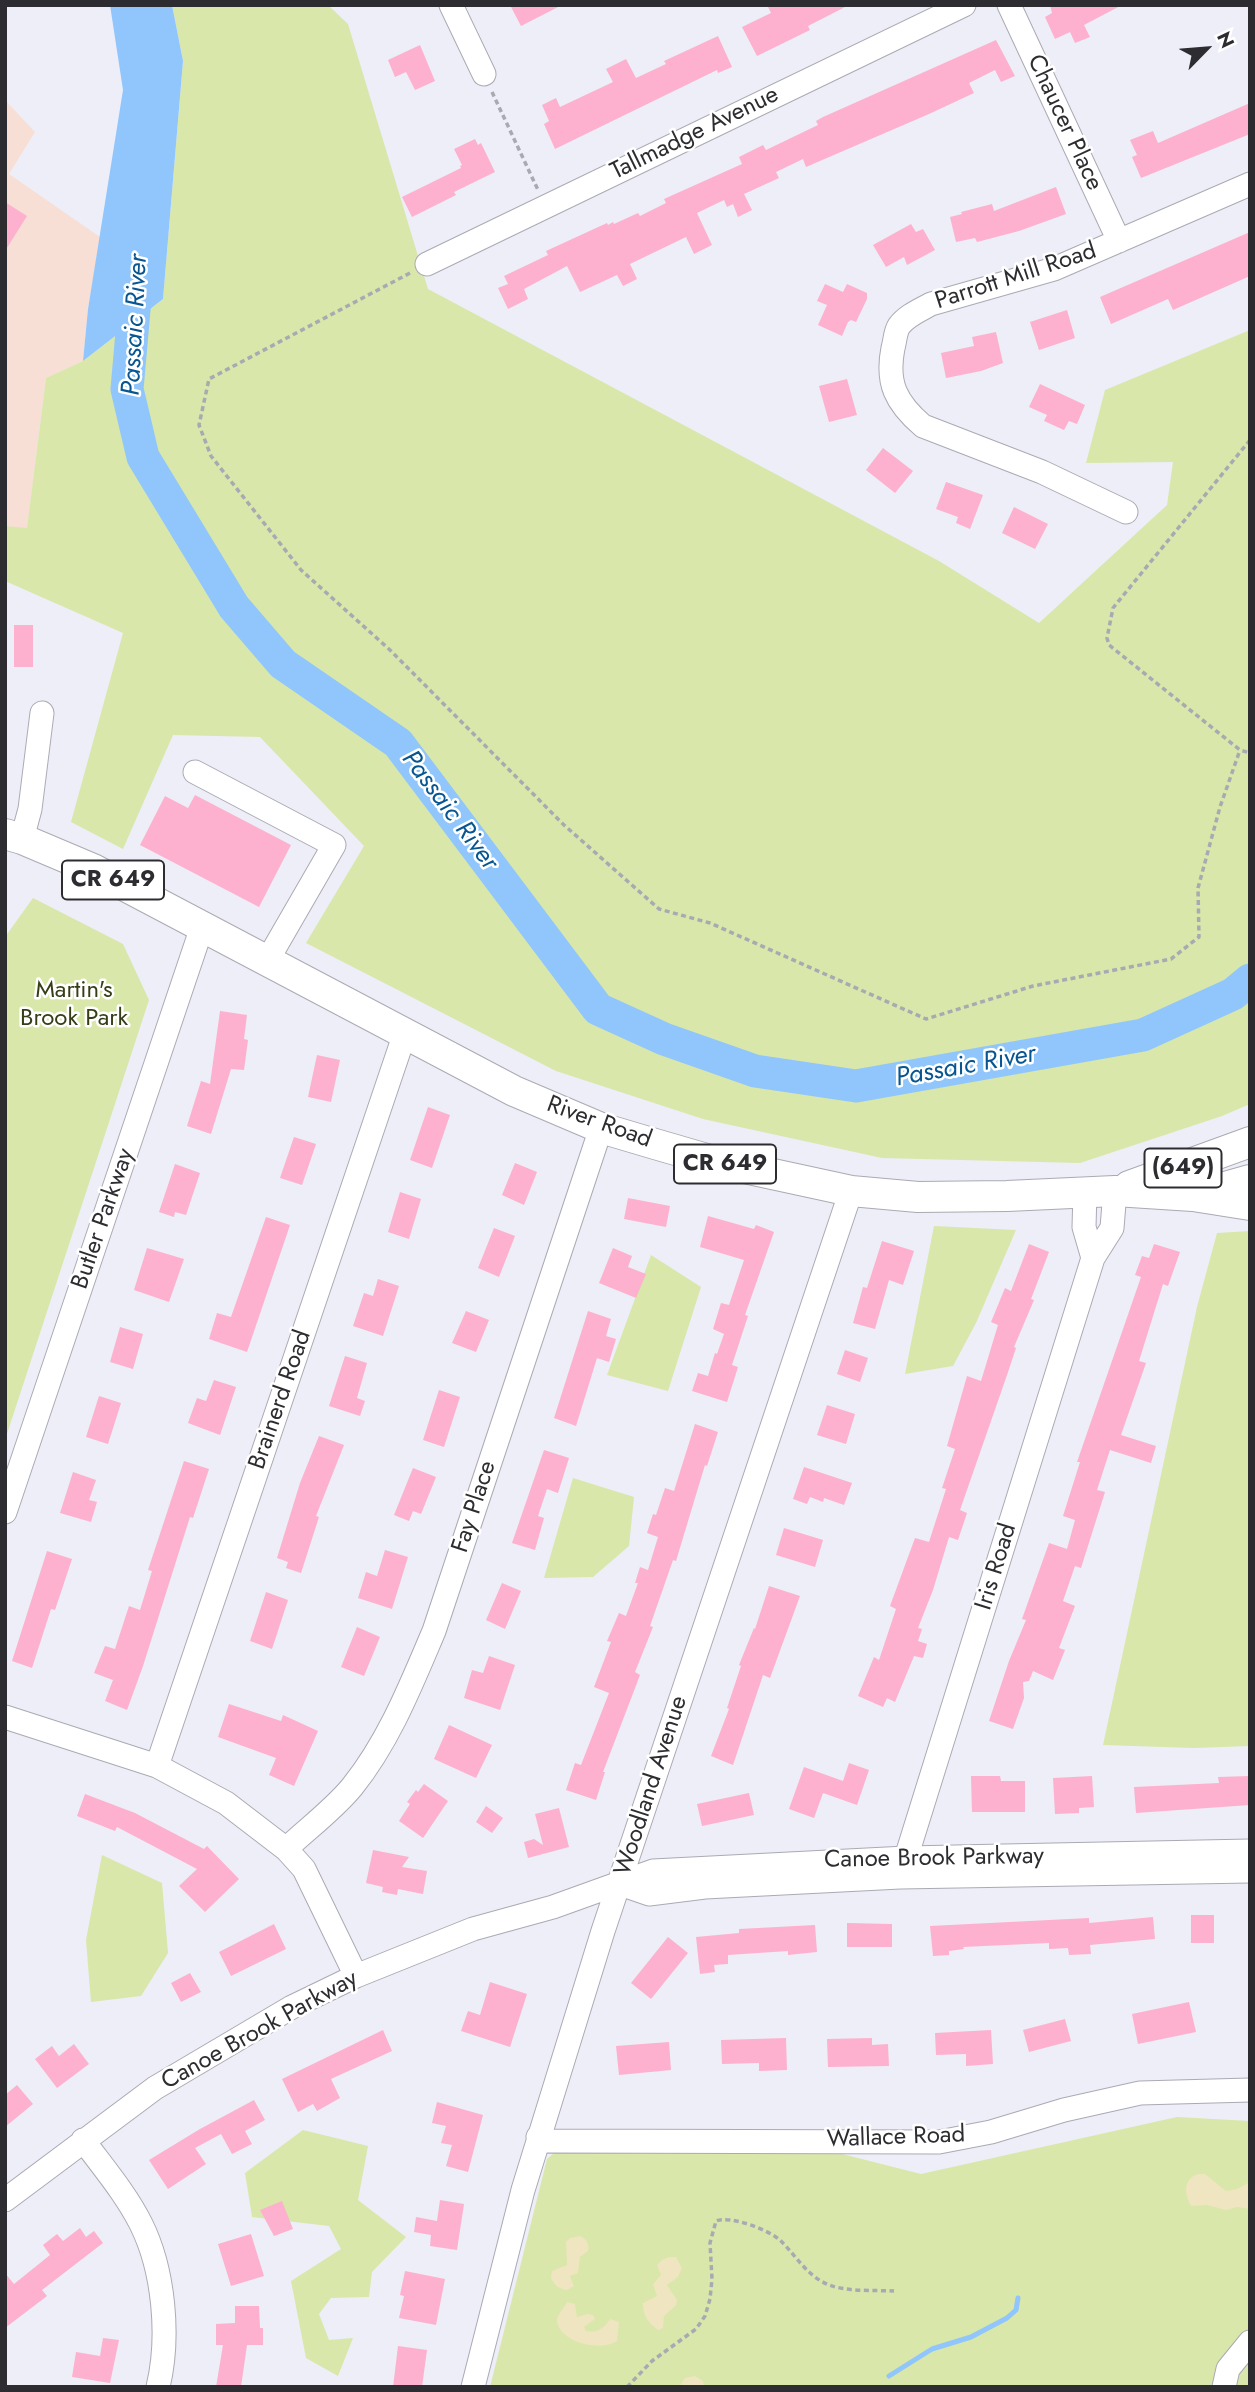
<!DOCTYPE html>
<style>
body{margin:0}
#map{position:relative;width:1255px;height:2392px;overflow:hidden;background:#edeef8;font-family:Jost,sans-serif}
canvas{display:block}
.frame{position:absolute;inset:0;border:7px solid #2d2d31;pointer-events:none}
.north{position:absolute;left:1171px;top:14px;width:70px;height:70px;-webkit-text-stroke:5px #fff;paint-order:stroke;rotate:65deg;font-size:19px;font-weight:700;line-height:28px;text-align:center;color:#2d2d31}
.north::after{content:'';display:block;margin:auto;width:24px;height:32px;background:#2d2d31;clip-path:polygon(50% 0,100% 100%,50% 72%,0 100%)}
</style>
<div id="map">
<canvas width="1255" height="2392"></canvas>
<div class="frame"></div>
<div class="north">N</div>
</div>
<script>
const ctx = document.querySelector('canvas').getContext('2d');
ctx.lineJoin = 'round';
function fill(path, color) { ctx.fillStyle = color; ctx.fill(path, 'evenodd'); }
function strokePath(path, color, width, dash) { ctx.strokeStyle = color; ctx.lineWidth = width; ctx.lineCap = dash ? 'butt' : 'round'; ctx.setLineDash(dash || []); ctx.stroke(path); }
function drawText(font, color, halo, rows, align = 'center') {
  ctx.font = font + ' Jost,sans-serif'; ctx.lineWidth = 5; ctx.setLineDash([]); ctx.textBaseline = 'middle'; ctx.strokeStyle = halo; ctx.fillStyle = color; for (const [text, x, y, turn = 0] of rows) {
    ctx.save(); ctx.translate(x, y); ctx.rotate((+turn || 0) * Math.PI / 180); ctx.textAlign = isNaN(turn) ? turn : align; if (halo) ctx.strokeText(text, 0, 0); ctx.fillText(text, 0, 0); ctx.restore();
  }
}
const industrial = new Path2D(`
 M 5,100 L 35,132 L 9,174 L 100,237 L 88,309 L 83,361 L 46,378 L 27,529 L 5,526 Z`);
const green = new Path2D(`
 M 172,5 L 328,5 L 348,24 L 428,289 L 939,561 L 1039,623 L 1167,505 L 1173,462 L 1086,463 L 1105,390 L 1250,330 L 1250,1104 L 1222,1116 L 1080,1163 L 882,1158 L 703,1119 L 556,1071 L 306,943 L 364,846 L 260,737 L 173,735 L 123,849 L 71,822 L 123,633 L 5,581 L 5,526 L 27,528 L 46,378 L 83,361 L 163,299 L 183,61 Z
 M 33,898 L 123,944 L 149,1000 L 5,1440 L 5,937 Z
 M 934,1226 L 1016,1230 L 976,1323 L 953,1366 L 905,1374 Z
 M 1250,1231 L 1250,1746 L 1194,1748 L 1103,1745 L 1197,1307 L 1217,1233 Z
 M 651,1255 L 701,1287 L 668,1391 L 607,1375 Z
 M 573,1478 L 634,1497 L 629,1546 L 593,1577 L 544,1578 Z
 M 102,1855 L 162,1883 L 168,1953 L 141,1996 L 91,2002 L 86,1940 Z
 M 1177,2117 L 1250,2121 L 1250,2387 L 490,2387 L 547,2159 L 561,2147 L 842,2154 L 921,2174 Z
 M 303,2130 L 368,2146 L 358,2200 L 406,2237 L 372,2272 L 369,2297 L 331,2298 L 319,2314 L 329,2340 L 353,2338 L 338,2376 L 306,2358 L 291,2281 L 341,2249 L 329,2226 L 252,2217 L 245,2173 Z`);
const sand = new Path2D(`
 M 1198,2174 L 1205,2174 L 1226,2191 L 1237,2189 L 1250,2182 L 1250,2209 L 1237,2207 L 1226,2210 L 1207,2205 L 1191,2206 C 1184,2193 1183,2179 1198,2174 Z
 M 580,2236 C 586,2238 590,2244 588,2251 L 580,2257 L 578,2273 L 570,2276 L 574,2286 L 567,2290 C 559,2289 555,2286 551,2278 L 552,2271 L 567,2265 L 566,2242 L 570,2238 Z
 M 669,2257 L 676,2257 L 682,2268 L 678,2277 L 667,2285 L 677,2300 L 676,2305 L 664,2316 L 663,2328 L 658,2330 C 649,2324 642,2314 643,2303 L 657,2296 L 653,2284 L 661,2275 L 657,2265 L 662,2260 Z
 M 567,2302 L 575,2304 L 577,2317 L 587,2314 L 593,2315 L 595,2319 L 584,2327 L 586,2331 C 598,2333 603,2329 610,2319 L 619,2322 L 617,2341 C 601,2352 561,2343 557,2322 C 556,2315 564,2309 567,2302 Z
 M 695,2376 L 703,2381 L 704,2387 L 679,2387 L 685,2378 Z`);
const water = new Path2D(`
 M 110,5 L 172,5 L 183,61 L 163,299 L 83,361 L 88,309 L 123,90 Z`);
const stream = new Path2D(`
 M 889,2376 L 932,2349 L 971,2337 L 1007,2318 L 1016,2310 L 1018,2298`);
const river = new Path2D(`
 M 137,276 L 127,389 L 143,457 L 234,607 L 283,664 L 398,743 L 598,1009 L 664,1039 L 755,1071 L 856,1086 L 1143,1035 L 1233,994 L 1250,980`);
const building = new Path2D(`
 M 510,5 L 562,5 L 521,26 Z
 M 767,5 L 849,5 L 808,26 L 810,30 L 757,56 L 742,27 L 771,13 Z
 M 1050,5 L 1122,5 L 1084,25 L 1090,37 L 1075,43 L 1070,32 L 1055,39 L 1045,17 L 1052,13 Z
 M 718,36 L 732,67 L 718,73 L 717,70 L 555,149 L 544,124 L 549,121 L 542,105 L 556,98 L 560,107 L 613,82 L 606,69 L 626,59 L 636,78 L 666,64 L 664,61 Z
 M 996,40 L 1015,76 L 1001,82 L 995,70 L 969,83 L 974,93 L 929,114 L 806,167 L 803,159 L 776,172 L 779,178 L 744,194 L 752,210 L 738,217 L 733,204 L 727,207 L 724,200 L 697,213 L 712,245 L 694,254 L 686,237 L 630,264 L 637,279 L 623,286 L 617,275 L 580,292 L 567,266 L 524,289 L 528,299 L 508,309 L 498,288 L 508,284 L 504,276 L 548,255 L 546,251 L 607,223 L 608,225 L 613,222 L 614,224 L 638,213 L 640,216 L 666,203 L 664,199 L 742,164 L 739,157 L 763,145 L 766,150 L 818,125 L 816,121 L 823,117 Z
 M 420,45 L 435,81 L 415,90 L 406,72 L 395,77 L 388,60 Z
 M 1250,103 L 1250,134 L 1141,178 L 1132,157 L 1137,155 L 1130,140 L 1153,131 L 1158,143 Z
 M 475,139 L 478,145 L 481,143 L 495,172 L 454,192 L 456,195 L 412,217 L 402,197 L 461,168 L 460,166 L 462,165 L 454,149 Z
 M 1056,187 L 1066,214 L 1019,231 L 977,242 L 975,238 L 956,242 L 950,217 L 962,214 L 961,212 L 992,204 L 994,211 Z
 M 5,202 L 27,216 L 5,251 Z
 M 911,224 L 916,232 L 923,229 L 935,250 L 907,265 L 904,257 L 886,267 L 873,245 Z
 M 1250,232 L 1250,276 L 1173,310 L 1168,299 L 1111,324 L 1100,297 Z
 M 825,284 L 843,292 L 847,284 L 867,293 L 867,299 L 856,322 L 851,320 L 848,322 L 842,336 L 818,325 L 827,305 L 817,301 Z
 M 1067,310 L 1075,338 L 1039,350 L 1030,322 Z
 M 996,332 L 1003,363 L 981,371 L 946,378 L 941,353 L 974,346 L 972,337 Z
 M 847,379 L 857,415 L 829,422 L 819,386 Z
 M 1040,384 L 1085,405 L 1077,424 L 1069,421 L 1064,430 L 1044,421 L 1047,415 L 1029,407 Z
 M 883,448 L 913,471 L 895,493 L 866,470 Z
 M 946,482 L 983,495 L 970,529 L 956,523 L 958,517 L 936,509 Z
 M 1014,507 L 1048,524 L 1035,549 L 1002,533 Z
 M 14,625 L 33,625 L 33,667 L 14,667 Z
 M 195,795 L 291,845 L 259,907 L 140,845 L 165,796 L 188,808 Z
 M 220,1011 L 247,1015 L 244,1039 L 248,1040 L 244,1070 L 231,1069 L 211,1134 L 187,1126 L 201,1081 L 210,1084 Z
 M 317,1055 L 340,1060 L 331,1102 L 308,1097 Z
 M 428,1107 L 450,1115 L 432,1168 L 410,1160 Z
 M 294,1137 L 316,1144 L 302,1185 L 280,1178 Z
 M 515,1163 L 537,1172 L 524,1205 L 502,1195 Z
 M 175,1164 L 200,1173 L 186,1215 L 175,1212 L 174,1217 L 159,1212 Z
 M 400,1192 L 421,1199 L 409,1239 L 388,1232 Z
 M 628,1198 L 670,1206 L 666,1227 L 624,1219 Z
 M 708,1216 L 754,1229 L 756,1225 L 774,1232 L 745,1315 L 748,1316 L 732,1365 L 738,1367 L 727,1402 L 692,1391 L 698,1373 L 708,1376 L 715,1353 L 717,1354 L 724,1334 L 713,1329 L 721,1303 L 729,1305 L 744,1260 L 700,1247 Z
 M 266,1217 L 290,1225 L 247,1352 L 209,1339 L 217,1313 L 231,1317 Z
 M 494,1228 L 515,1236 L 499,1277 L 478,1268 Z
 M 882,1241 L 914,1251 L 903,1285 L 889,1280 L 875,1329 L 853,1323 L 863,1287 L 867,1288 Z
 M 1029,1244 L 1049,1252 L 1031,1299 L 1034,1300 L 1014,1347 L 1016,1348 L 1007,1375 L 960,1510 L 967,1513 L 958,1540 L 949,1537 L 933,1590 L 918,1628 L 922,1629 L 918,1641 L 927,1644 L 923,1658 L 914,1656 L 895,1702 L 887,1698 L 883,1707 L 858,1696 L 874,1657 L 879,1660 L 896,1609 L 890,1606 L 915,1538 L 929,1542 L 946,1489 L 942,1488 L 955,1449 L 947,1446 L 967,1376 L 981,1381 L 998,1325 L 991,1322 L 1005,1288 L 1011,1291 Z
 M 1154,1244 L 1180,1252 L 1168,1286 L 1163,1284 L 1144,1345 L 1139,1361 L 1146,1363 L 1121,1435 L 1156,1446 L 1151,1463 L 1110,1450 L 1097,1490 L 1105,1492 L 1081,1568 L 1075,1566 L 1063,1601 L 1075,1606 L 1059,1648 L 1065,1650 L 1053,1680 L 1033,1671 L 1029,1681 L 1023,1682 L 1024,1698 L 1013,1729 L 989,1721 L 1009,1661 L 1026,1620 L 1022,1619 L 1049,1543 L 1067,1549 L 1075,1520 L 1063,1516 L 1080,1462 L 1077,1462 L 1141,1277 L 1135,1275 L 1142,1256 L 1149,1258 Z
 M 147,1248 L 184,1259 L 169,1302 L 134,1290 Z
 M 613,1248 L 632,1256 L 628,1267 L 646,1274 L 636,1298 L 599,1283 Z
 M 378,1279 L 399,1286 L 383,1336 L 353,1326 L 364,1293 L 373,1296 Z
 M 466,1311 L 489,1320 L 476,1352 L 452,1343 Z
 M 588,1311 L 611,1319 L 606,1336 L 616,1339 L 609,1362 L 597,1358 L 576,1426 L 554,1418 Z
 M 120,1327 L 143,1334 L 133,1369 L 110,1362 Z
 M 845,1350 L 868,1358 L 860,1382 L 837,1374 Z
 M 345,1356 L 367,1363 L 357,1398 L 365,1401 L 360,1416 L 329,1406 Z
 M 214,1380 L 236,1387 L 220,1435 L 188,1423 L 197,1398 L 206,1401 Z
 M 439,1390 L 460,1397 L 444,1447 L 423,1440 Z
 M 99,1396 L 121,1403 L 108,1444 L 86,1437 Z
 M 827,1405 L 855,1414 L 846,1444 L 817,1435 Z
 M 695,1424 L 718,1432 L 707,1466 L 705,1465 L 676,1561 L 673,1560 L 650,1626 L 653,1627 L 635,1672 L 640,1675 L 603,1772 L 605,1772 L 596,1800 L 566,1790 L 575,1763 L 581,1765 L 609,1693 L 594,1687 L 611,1642 L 607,1641 L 619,1613 L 626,1616 L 638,1583 L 635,1583 L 640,1567 L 648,1570 L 658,1537 L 647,1533 L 653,1514 L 656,1515 L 665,1488 L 674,1491 Z
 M 319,1436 L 344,1445 L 316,1516 L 319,1517 L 301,1573 L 286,1568 L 288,1562 L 277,1558 L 300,1483 Z
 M 544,1450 L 569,1458 L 558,1493 L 547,1489 L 538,1516 L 544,1518 L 535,1550 L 512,1543 Z
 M 184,1461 L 209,1469 L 193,1518 L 190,1517 L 143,1666 L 127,1710 L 105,1701 L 113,1680 L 94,1673 L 105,1646 L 115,1649 L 129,1606 L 140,1610 L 152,1571 L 148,1570 Z
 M 804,1467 L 852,1483 L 844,1505 L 824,1498 L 823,1502 L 810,1497 L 807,1504 L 793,1499 Z
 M 413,1468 L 436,1477 L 421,1514 L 413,1511 L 409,1521 L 394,1515 Z
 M 73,1472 L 96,1480 L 89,1500 L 97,1502 L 91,1522 L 60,1513 Z
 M 784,1528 L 823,1540 L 815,1567 L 776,1555 Z
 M 385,1550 L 408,1557 L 392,1609 L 358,1598 L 366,1572 L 377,1576 Z
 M 47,1551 L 72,1559 L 55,1610 L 51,1609 L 32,1668 L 12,1661 Z
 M 502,1583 L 521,1591 L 505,1629 L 486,1620 Z
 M 769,1586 L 800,1596 L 770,1678 L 763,1675 L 733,1765 L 711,1756 L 729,1709 L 727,1708 L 741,1666 L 739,1665 L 754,1628 L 755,1629 Z
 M 266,1592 L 288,1600 L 272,1649 L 250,1641 Z
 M 357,1627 L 380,1637 L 364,1676 L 341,1667 Z
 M 489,1656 L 515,1665 L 500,1710 L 464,1698 L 472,1670 L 483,1673 Z
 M 229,1704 L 281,1721 L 283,1715 L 318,1731 L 294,1786 L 269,1775 L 276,1758 L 218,1737 Z
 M 449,1725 L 492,1745 L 476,1778 L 434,1759 Z
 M 849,1763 L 869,1770 L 857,1805 L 823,1793 L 814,1818 L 789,1809 L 804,1767 L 843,1781 Z
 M 971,1776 L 1000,1776 L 1001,1781 L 1025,1781 L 1025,1812 L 972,1812 Z
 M 1092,1776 L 1094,1807 L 1079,1808 L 1079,1813 L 1055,1814 L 1053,1778 Z
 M 1250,1776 L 1250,1805 L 1136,1813 L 1134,1787 L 1219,1783 L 1218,1777 Z
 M 424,1784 L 448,1801 L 423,1838 L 399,1821 L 410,1804 L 407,1802 L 416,1790 L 418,1792 Z
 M 749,1793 L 754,1815 L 702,1826 L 697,1804 Z
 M 85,1794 L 135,1813 L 204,1849 L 207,1846 L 239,1879 L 205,1912 L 179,1886 L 197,1869 L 117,1827 L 115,1831 L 77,1816 Z
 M 486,1806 L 503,1818 L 492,1833 L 476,1822 Z
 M 559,1808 L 569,1847 L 528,1858 L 524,1842 L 534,1839 L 543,1845 L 535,1814 Z
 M 373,1850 L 409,1857 L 402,1867 L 427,1871 L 423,1894 L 398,1889 L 397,1895 L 382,1892 L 383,1887 L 366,1883 Z
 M 1191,1915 L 1214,1915 L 1214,1943 L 1191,1943 Z
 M 1153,1917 L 1155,1939 L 1090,1945 L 1091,1954 L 1069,1955 L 1068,1948 L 1049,1949 L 1049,1943 L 963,1947 L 964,1949 L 949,1951 L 949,1955 L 933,1956 L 930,1926 L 1089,1918 L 1089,1923 Z
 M 847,1923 L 892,1924 L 892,1947 L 847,1947 Z
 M 274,1924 L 286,1949 L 231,1976 L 219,1952 Z
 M 815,1925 L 817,1952 L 788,1955 L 788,1951 L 728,1955 L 728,1964 L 714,1965 L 715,1972 L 700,1974 L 696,1937 L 739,1933 L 739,1929 Z
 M 668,1937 L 688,1953 L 651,1999 L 631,1983 Z
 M 190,1973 L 201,1992 L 181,2002 L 171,1983 Z
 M 490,1982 L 527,1994 L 510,2047 L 461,2031 L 468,2011 L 480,2015 Z
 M 1189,2002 L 1196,2032 L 1138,2044 L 1132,2014 Z
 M 1065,2019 L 1071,2041 L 1029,2052 L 1023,2030 Z
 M 383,2030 L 392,2051 L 331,2079 L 340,2098 L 317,2111 L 313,2104 L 298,2112 L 282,2079 Z
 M 991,2030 L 993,2064 L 966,2066 L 966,2054 L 936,2055 L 935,2033 Z
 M 786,2038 L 787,2070 L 759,2071 L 759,2063 L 722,2064 L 721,2040 Z
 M 872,2038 L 872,2045 L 888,2044 L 889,2066 L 828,2067 L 827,2039 Z
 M 669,2042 L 671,2070 L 619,2075 L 616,2046 Z
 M 74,2044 L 89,2064 L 57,2088 L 35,2059 L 52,2046 L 59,2056 Z
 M 17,2085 L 33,2104 L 5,2127 L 5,2095 Z
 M 254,2100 L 265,2120 L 245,2131 L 252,2144 L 232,2154 L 221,2134 L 195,2148 L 206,2164 L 168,2189 L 149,2160 L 200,2129 Z
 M 437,2102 L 483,2115 L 468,2172 L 446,2166 L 452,2145 L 441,2143 L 446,2126 L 432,2123 Z
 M 440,2200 L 464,2204 L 457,2250 L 430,2246 L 431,2235 L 414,2232 L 416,2217 L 437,2221 Z
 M 282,2201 L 293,2229 L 274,2236 L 260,2210 Z
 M 80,2228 L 86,2237 L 94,2231 L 103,2243 L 42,2290 L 47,2296 L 5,2328 L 5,2273 L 14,2284 L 50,2255 L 43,2245 L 57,2234 L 63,2241 Z
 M 251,2234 L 264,2276 L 231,2286 L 218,2244 Z
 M 405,2271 L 445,2279 L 436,2325 L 399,2318 L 404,2296 L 400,2295 Z
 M 235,2306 L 259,2306 L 260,2328 L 263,2328 L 263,2345 L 247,2345 L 241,2387 L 216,2387 L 223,2345 L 216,2345 L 216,2324 L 235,2323 Z
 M 103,2338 L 119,2340 L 110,2383 L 72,2377 L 76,2352 L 100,2356 Z
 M 398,2346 L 427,2350 L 422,2387 L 393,2387 Z`);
const path = new Path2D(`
 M 492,92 L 538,190
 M 410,273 L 209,379 L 199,425 L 211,456 L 301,570 L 390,650 L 564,825 L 659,909 L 710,923 L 926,1019 L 1033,986 L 1171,959 L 1199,937 L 1198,888 L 1220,807 L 1240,750
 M 1250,440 L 1113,608 L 1107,638 L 1109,645 L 1240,750 L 1250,753
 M 627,2387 L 652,2361 L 696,2329 L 705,2316 L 710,2299 L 712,2279 L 710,2243 L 716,2221 C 730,2215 770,2230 781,2241 C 797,2257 807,2276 829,2285 C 848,2292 874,2290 894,2291`);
const minor = new Path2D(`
 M 451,5 L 484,74
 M 1009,5 L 1119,241
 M 427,264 L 964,5
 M 1126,512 L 1042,472 L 923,426 C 896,403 886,383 893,348 C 895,342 895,332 899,326 C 906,316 920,310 931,304 L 1054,269 L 1250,184
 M 195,772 L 334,845 L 267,961
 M 22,839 L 30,809 L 42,713
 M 1085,1192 L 1084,1227 L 1093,1258
 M 5,1512 L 202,927
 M 5,1717 L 157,1766 L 226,1803 L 286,1849 L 304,1869 L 356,1976
 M 157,1766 L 405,1033
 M 286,1849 C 307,1829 333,1810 352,1787 C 389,1741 411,1685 434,1631 L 601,1128
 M 900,1877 L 1093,1258 L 1112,1228 L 1115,1191
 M 620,1884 L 649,1894 L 705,1887 L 900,1877 L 1250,1871
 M 538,2137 L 547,2141 L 939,2142 L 991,2132 L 1064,2110 L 1140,2093 L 1250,2090
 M 83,2140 C 103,2167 126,2194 141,2224 C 164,2270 170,2337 158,2387
 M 5,2200 L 155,2088 L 292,2007 L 356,1976 L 473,1929 L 553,1907 L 653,1871 L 906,1858 L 1250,1851
 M 473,2387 L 523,2190 L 603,1931 L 851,1191
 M 1224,2387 L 1228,2369 L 1250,2342`);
const major = new Path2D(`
 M 5,834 L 22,839 L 93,869 L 514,1091 L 601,1128 L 655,1144 L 717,1162 L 851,1191 L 918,1197 L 1007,1196 L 1115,1191 L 1193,1196 L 1250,1205
 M 1129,1186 L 1250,1142
 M 1204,1193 L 1250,1180`);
const shields = [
 [113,880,102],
 [725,1164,102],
 [1183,1168,77]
];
const shieldNames = [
 ["CR 649",113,880],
 ["CR 649",725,1164],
 ["(649)",1183,1168]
];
const streetNames = [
 ["Chaucer Place",1064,123,65],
 ["Tallmadge Avenue",695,134,-26],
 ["Parrott Mill Road",1016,277,-18],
 ["River Road",599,1123,20],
 ["Butler Parkway",104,1219,-71],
 ["Brainerd Road",281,1400,-71],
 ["Fay Place",475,1507,-72],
 ["Iris Road",997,1567,-73],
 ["Woodland Avenue",652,1786,-72],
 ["Canoe Brook Parkway",934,1859,-1],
 ["Canoe Brook Parkway",260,2031,-29],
 ["Wallace Road",896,2138,-2]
];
const parkNames = [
 ["Martin's",74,991],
 ["Brook Park",74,1019]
];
const waterNames = [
 ["Passaic River",136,325,-87],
 ["Passaic River",449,811,53],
 ["Passaic River",966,1067,-10]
];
fill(industrial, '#f7dfd5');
fill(green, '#d9e7aa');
fill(sand, '#efe5c0');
fill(water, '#90c6fc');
strokePath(stream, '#90c6fc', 5);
strokePath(river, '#90c6fc', 33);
fill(building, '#fdb1ce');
strokePath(minor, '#aaaab4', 25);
strokePath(major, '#aaaab4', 32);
strokePath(path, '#a9aab1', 3.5, [5, 3.5]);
strokePath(minor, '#fff', 23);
strokePath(major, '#fff', 30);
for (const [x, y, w] of shields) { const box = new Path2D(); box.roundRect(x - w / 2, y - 19.5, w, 39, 5); ctx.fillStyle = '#fff'; ctx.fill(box); strokePath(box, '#2d2d31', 2); }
drawText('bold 23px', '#2d2d31', null, shieldNames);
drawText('24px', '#2d2d31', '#fff', streetNames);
drawText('24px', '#363d17', '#fff', parkNames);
drawText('italic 26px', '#075692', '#fff', waterNames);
</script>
